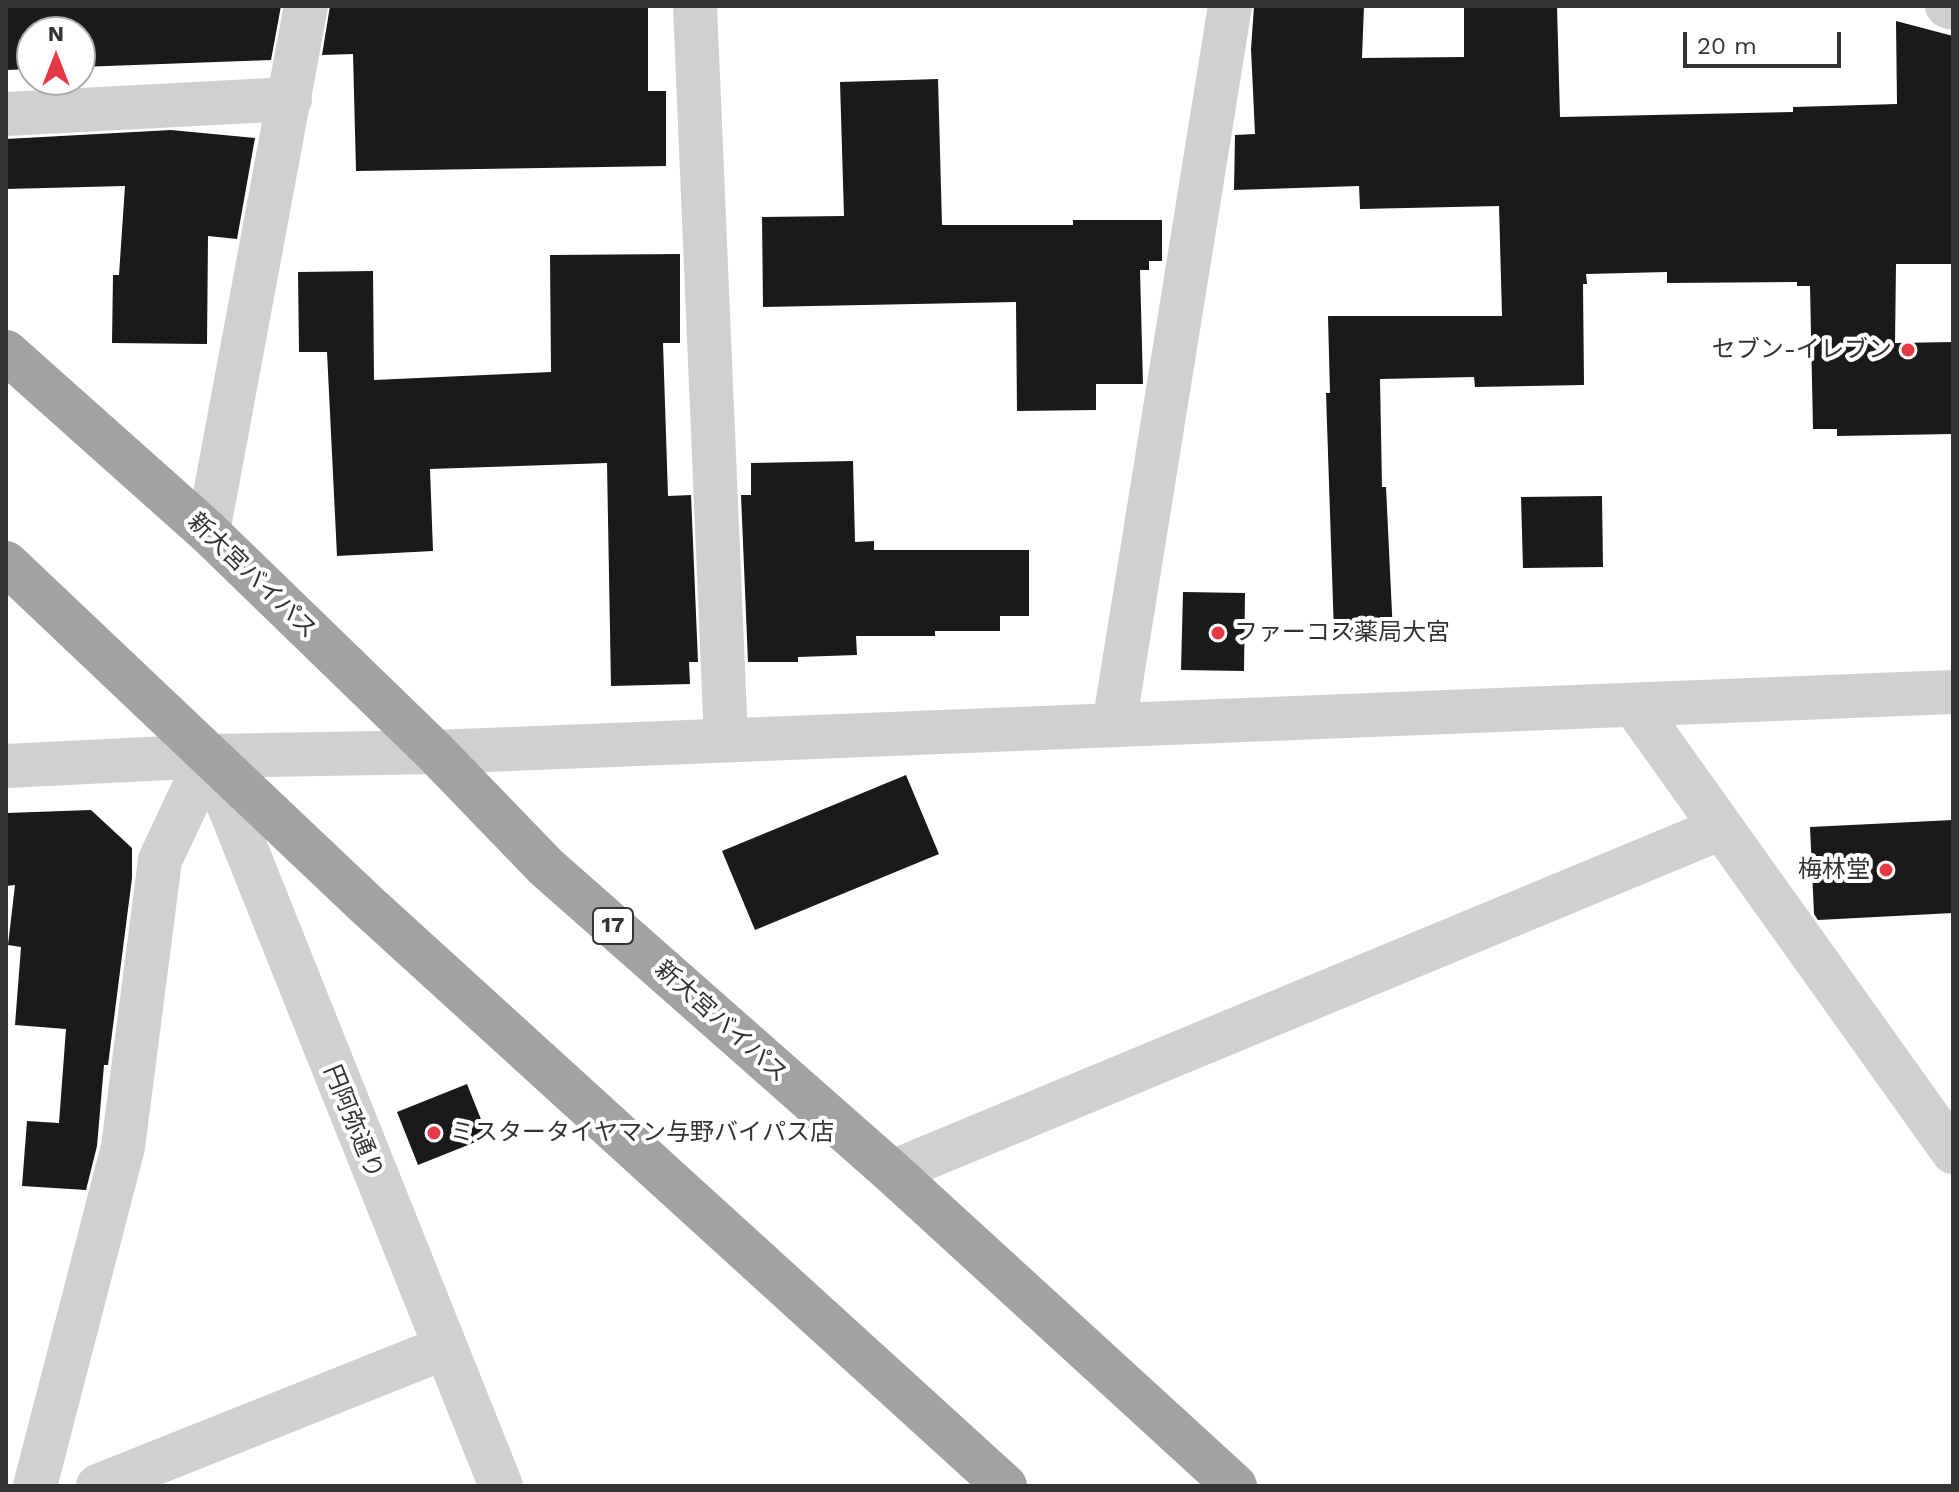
<!DOCTYPE html>
<meta charset="utf-8">
<style>
body{margin:0}
#map{position:relative;width:1959px;height:1492px;overflow:hidden;background:#fff;font-family:"Work Sans",sans-serif}
canvas{display:block}
.frame{position:absolute;inset:0;border:8px solid #333;pointer-events:none}
.north{position:absolute;left:16px;top:16px;width:80px;height:80px;box-sizing:border-box;background:#fff;border:2px solid #adadad;border-radius:50%;rotate:0deg;font-size:22px;font-weight:700;line-height:32px;text-align:center;color:#333}
.north::after{content:'';display:block;margin:auto;width:28px;height:36px;background:#e63946;clip-path:polygon(50% 0,100% 100%,50% 72%,0 100%)}
.scale{position:absolute;left:1683px;top:32px;width:158px;height:36px;box-sizing:border-box;border:4px solid #333;border-top:0;padding-left:10px;font-size:24px;line-height:28px;white-space:nowrap;color:#333;-webkit-text-stroke:6px #fff;paint-order:stroke}
</style>
<div id="map">
<canvas width="1959" height="1492"></canvas>
<div class="frame"></div>
<div class="north">N</div>
<div class="scale">20 m</div>
</div>
<script>
const ctx = document.querySelector('canvas').getContext('2d');
ctx.lineJoin = 'round';
function fill(path, color) { ctx.fillStyle = color; ctx.fill(path, 'evenodd'); }
function strokePath(path, color, width, dash) { ctx.strokeStyle = color; ctx.lineWidth = width; ctx.lineCap = dash ? 'butt' : 'round'; ctx.setLineDash(dash || []); ctx.stroke(path); }
function drawText(font, color, halo, rows, align = 'center') {
  ctx.font = font + ' "Work Sans","Noto Sans JP",sans-serif'; ctx.lineWidth = 8; ctx.setLineDash([]); ctx.textBaseline = 'middle'; ctx.strokeStyle = halo; ctx.fillStyle = color; for (const [text, x, y, turn = 0] of rows) {
    ctx.save(); ctx.translate(x, y); ctx.rotate((+turn || 0) * Math.PI / 180); ctx.textAlign = isNaN(turn) ? turn : align; if (halo) ctx.strokeText(text, 0, 0); ctx.fillText(text, 0, 0); ctx.restore();
  }
}
const building = new Path2D(`
 M 6,6 L 281,6 L 271,60 L 80,67 L 80,32 L 32,32 L 32,69 L 6,70 Z
 M 330,6 L 648,6 L 648,91 L 666,91 L 666,166 L 356,171 L 353,54 L 322,55 Z
 M 1254,6 L 1364,6 L 1362,58 L 1464,57 L 1464,6 L 1557,6 L 1560,117 L 1793,112 L 1793,107 L 1897,104 L 1896,21 L 1953,36 L 1953,264 L 1896,264 L 1895,343 L 1953,342 L 1953,434 L 1837,436 L 1837,429 L 1813,429 L 1810,286 L 1797,286 L 1797,282 L 1667,283 L 1667,272 L 1586,274 L 1587,284 L 1583,284 L 1584,385 L 1475,387 L 1474,377 L 1380,379 L 1382,487 L 1386,487 L 1393,634 L 1334,634 L 1326,393 L 1330,393 L 1328,316 L 1502,316 L 1499,206 L 1360,209 L 1359,186 L 1234,190 L 1235,135 L 1255,134 L 1251,49 Z
 M 938,79 L 942,225 L 1073,225 L 1073,220 L 1162,220 L 1162,261 L 1149,261 L 1149,270 L 1140,270 L 1143,384 L 1096,384 L 1096,410 L 1017,411 L 1016,302 L 763,307 L 762,217 L 844,216 L 840,82 Z
 M 171,130 L 255,138 L 237,239 L 208,236 L 207,344 L 112,343 L 113,275 L 119,275 L 125,186 L 6,189 L 6,139 Z
 M 680,254 L 680,343 L 663,343 L 668,496 L 691,495 L 698,662 L 689,662 L 690,684 L 611,686 L 607,463 L 430,469 L 433,551 L 337,556 L 327,352 L 299,352 L 298,272 L 373,271 L 374,380 L 551,372 L 550,255 Z
 M 853,461 L 855,542 L 874,541 L 874,550 L 1029,550 L 1029,616 L 1000,616 L 1000,631 L 935,631 L 935,636 L 856,636 L 857,655 L 798,657 L 798,662 L 748,662 L 741,495 L 751,495 L 751,463 Z
 M 1602,496 L 1603,567 L 1523,568 L 1521,497 Z
 M 1183,592 L 1245,593 L 1244,671 L 1181,670 Z
 M 906,775 L 939,854 L 755,930 L 722,851 Z
 M 91,810 L 132,848 L 132,878 L 108,1065 L 104,1065 L 97,1146 L 86,1190 L 22,1186 L 27,1121 L 59,1123 L 66,1029 L 15,1025 L 21,947 L 8,945 L 15,885 L 6,886 L 6,813 Z
 M 1953,820 L 1953,913 L 1818,920 L 1814,914 L 1810,827 Z
 M 467,1084 L 488,1137 L 418,1165 L 397,1112 Z`);
const minor = new Path2D(`
 M 695,6 L 726,740
 M 1947,6 L 1953,8
 M 6,114 L 290,99
 M 208,532 L 306,6
 M 1634,705 L 1953,1152
 M 1114,725 L 1230,6
 M 892,1172 L 1719,829
 M 35,1486 L 123,1147 L 160,860 L 209,756
 M 98,1486 L 444,1348`);
const tertiary = new Path2D(`
 M 209,756 L 501,1486
 M 6,766 L 209,756 L 435,752 L 1953,692`);
const trunk = new Path2D(`
 M 6,352 L 208,532 L 435,752 L 546,867 L 892,1172 L 1235,1486
 M 6,563 L 367,905 L 1005,1486`);
const markers = [
 [1908,350,8,"#e63946"],
 [1218,633,8,"#e63946"],
 [1886,870,8,"#e63946"],
 [434,1133,8,"#e63946"]
];
const shields = [
 [613,926,40]
];
const shieldNames = [
 ["17",613,926]
];
const poiNames = [
 ["セブン-イレブン",1892,350],
 ["ファーコス薬局大宮",1234,633,"left"],
 ["梅林堂",1870,870],
 ["ミスタータイヤマン与野バイパス店",450,1133,"left"]
];
const streetNames = [
 ["新大宮バイパス",252,576,44],
 ["新大宮バイパス",721,1022,42],
 ["円阿弥通り",353,1122,68]
];
fill(building, '#1a1a1a');
strokePath(minor, '#d0d0d0', 44);
strokePath(tertiary, '#d0d0d0', 44);
strokePath(trunk, '#a2a2a2', 44);
for (const [x, y, r, color] of markers) { const dot = new Path2D(); dot.arc(x, y, r, 0, 2 * Math.PI); ctx.fillStyle = color; ctx.fill(dot); strokePath(dot, '#fff', 3); }
for (const [x, y, w] of shields) { const box = new Path2D(); box.roundRect(x - w / 2, y - 18, w, 36, 6); ctx.fillStyle = '#fff'; ctx.fill(box); strokePath(box, '#333', 2); }
drawText('bold 22px', '#333', null, shieldNames);
drawText('24px', '#333', '#fff', poiNames, 'right');
drawText('24px', '#333', '#fff', streetNames);
</script>
